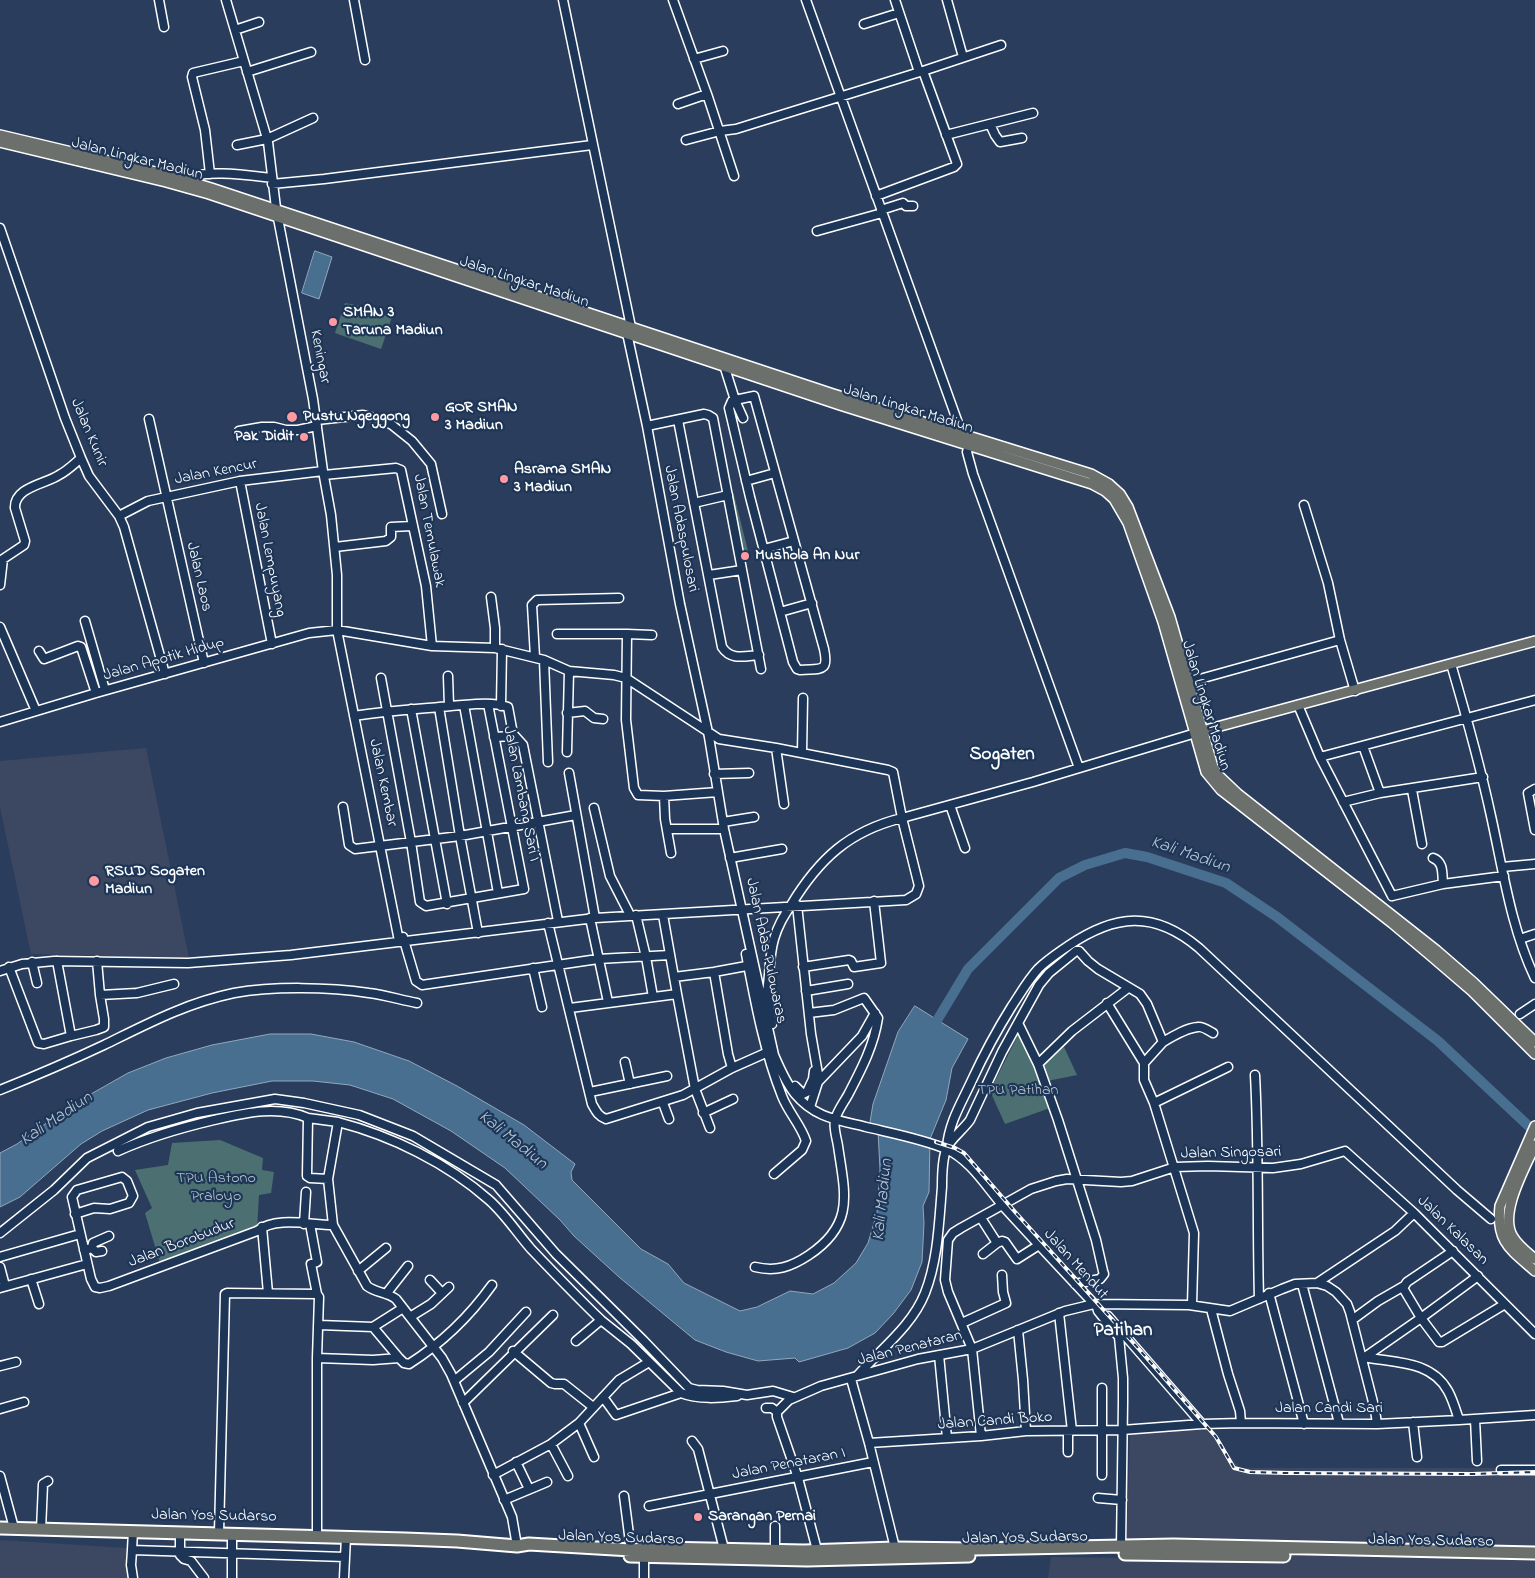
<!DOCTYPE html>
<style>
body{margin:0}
canvas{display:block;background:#2b3d5c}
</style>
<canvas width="1535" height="1578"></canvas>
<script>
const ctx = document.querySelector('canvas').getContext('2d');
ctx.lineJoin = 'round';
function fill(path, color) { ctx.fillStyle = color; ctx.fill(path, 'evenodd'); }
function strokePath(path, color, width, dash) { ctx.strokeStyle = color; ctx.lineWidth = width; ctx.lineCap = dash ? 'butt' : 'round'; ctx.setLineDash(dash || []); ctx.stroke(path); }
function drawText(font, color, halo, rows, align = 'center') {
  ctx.font = font + ' "Indie Flower",sans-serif'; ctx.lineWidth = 4.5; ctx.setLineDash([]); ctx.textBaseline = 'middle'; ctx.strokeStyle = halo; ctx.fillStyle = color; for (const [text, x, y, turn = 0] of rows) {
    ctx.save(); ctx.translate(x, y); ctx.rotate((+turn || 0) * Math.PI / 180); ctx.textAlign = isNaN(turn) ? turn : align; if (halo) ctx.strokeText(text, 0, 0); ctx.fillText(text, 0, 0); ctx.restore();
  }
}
const built = new Path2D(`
 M 146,748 L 189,958 L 31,954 L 0,807 L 0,761 Z
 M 1206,1429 L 1240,1468 L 1535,1468 L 1535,1578 L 1048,1578 L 1051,1557 L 1126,1558 L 1130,1433 Z
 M 0,1540 L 126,1548 L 130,1578 L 0,1578 Z`);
const green = new Path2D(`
 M 345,303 L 368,307 L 389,317 L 392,317 L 381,349 L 335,333 Z
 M 734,495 L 748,551 L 741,553 L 729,496 Z
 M 1020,1031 L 1033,1055 L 1050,1108 L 1005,1124 L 990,1091 Z
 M 1064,1047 L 1077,1075 L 1047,1081 L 1042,1065 Z
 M 220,1140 L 263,1158 L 262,1170 L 274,1172 L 271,1193 L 259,1195 L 257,1230 L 160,1263 L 145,1213 L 152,1208 L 135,1170 L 168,1165 L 172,1143 Z`);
const water = new Path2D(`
 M 315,251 L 332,257 L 319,299 L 302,293 Z
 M 915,1006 L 968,1039 L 952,1068 L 946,1100 L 930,1139 L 929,1192 L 923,1206 L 924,1223 L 922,1262 L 911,1290 L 893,1314 L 875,1333 L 848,1348 L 799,1362 L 795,1358 L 758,1361 L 726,1352 L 695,1340 L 619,1277 L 574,1236 L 560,1220 L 505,1168 L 451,1131 L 393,1099 L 350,1085 L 313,1081 L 272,1081 L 212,1093 L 148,1110 L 102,1131 L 81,1144 L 20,1197 L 0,1207 L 0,1153 L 17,1144 L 55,1117 L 81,1103 L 91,1094 L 128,1073 L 166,1058 L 212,1045 L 270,1034 L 311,1034 L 354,1042 L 409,1061 L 457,1086 L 524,1125 L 575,1164 L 571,1172 L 572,1180 L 641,1249 L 668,1264 L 684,1283 L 740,1311 L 757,1307 L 790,1291 L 813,1294 L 834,1283 L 856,1263 L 868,1243 L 877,1213 L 880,1169 L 878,1131 L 870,1122 L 873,1104 L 898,1032 Z`);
const river = new Path2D(`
 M 930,1032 L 968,969 L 1059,878 L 1085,865 L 1125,853 L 1147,857 L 1226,883 L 1277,917 L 1438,1041 L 1535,1132`);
const minor = new Path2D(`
 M 159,0 L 164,27
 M 226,0 L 268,142 L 276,208 L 313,399 L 323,471 L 331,515 L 337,575 L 337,630 L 399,941
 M 354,0 L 365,60
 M 563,0 L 631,327
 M 673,0 L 707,94 L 734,176
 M 806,0 L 962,434
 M 895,0 L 919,72
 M 947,0 L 963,57
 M 864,24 L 899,13
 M 235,30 L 259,22
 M 694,59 L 723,51
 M 247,72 L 311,52
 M 678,104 L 707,94
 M 990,124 L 995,135 L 1000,142 L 1022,138
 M 946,135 L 1033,113
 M 686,140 L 720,131 L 736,129 L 923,71 L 1001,45
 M 237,145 L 267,139 L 313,118
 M 210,174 L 205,130 L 192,77 L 193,73 L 244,61
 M 182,182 L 183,179 C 207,169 246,175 272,178
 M 272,184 L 324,179 L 592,145
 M 876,196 L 954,167 L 957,164 L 923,71
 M 881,210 L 903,203 L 906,206 L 913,206
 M 0,228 L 65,418 L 81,458 L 89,476 L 119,516 L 124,527 L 165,674
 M 817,231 L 882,213
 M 627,333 L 647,426 L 680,604 L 709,737 L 724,829 L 774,1055 C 780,1069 786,1083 795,1094 C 815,1118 838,1120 866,1127 C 891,1133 923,1139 946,1149 C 971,1160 987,1188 1004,1207 C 1035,1241 1066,1274 1097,1307 L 1098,1311 L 1119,1337 L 1123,1378 L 1123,1402 L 1121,1547
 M 724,365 L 735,400 L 754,396 L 824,649 C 829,673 821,668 800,670 L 797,669 L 793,662 L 750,497 L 729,408 L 732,401 L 735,400 L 743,418
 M 149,419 L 204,663
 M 317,420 L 363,415 L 383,420 L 392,425 L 412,441 L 431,464 L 442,514
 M 678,420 L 722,647 C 731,661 745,656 759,655
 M 647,426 L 704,414 L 708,415 L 713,418 L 761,669
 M 239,431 L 262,427 L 274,427 L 286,430 L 298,430 L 317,426
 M 969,445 L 967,452 L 973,474 L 1079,768
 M 324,475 L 396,468 L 401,470 L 426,586 L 432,646
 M 240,481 L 272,644
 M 746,481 L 775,473
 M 694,503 L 728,495
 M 1304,505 L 1328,583 L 1340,640 L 1355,691
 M 119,516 L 148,501 L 240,481 L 323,471
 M 335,547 L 386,541 L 391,537 L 391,527 L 412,526
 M 764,549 L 794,541
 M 709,575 L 742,570
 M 0,585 L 3,559 L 24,545 L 25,541 L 15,508 C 14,487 46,484 59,475 C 67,471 74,464 81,458
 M 491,597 L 495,628 L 495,648
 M 780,612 L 812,603
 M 85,621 L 105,690
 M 0,627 L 36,711
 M 557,634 L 627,634 L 626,720 L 634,788 L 638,795 L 664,796 L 718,792
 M 627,634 L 652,635
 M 39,651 L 44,659 L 78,646 L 81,647 L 96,693
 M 535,657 L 532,605 L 537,600 L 619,598
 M 544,660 L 548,762
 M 1451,664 C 1466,715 1480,765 1491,816 C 1503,870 1511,928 1535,978
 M 448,676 L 449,706
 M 381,678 L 411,842 L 420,902 L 426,906 L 524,889 L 488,704
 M 1189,682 L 1340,640
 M 464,705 L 498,893
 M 1298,705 L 1320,757 L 1392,896
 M 501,706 L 502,649
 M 439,707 L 460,836 L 478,933
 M 411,709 L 447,904
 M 567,713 L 585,711 L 594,718 L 603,719
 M 354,716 C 386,711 418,709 451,706 C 469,705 490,701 508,707 L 513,734 L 523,745 L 558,921
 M 0,722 L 96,693 L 309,633 L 337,630 L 432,646 L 495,648 L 544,660 L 569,671 L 614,675 L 626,678 L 719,739 L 776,748 L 888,770 L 893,772 L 902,818 C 849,831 819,859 791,905 C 784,916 778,925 774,939 C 769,956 770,974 767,992 L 760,993
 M 494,737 L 514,736
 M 1363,746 L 1380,793
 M 776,748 L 784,804
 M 567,752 L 569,671
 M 802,753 L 803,698
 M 1320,757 L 1535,700
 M 569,773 L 595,918
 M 714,774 L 749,773
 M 1535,789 L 1528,793 L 1535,830
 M 1412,790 L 1422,844
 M 664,796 L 665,819 L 671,853
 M 1343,802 L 1380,793 L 1483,777
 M 950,805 L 965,848
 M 343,807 L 349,845 L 355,849 L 460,836 L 576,815
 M 594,808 L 610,876 L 630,915
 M 723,822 L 754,817
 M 667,829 L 724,829
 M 730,858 L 782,849
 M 1433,858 C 1444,862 1442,874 1443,884
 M 1502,867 L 1535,864
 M 1392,896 L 1443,884 L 1504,876
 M 797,905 L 811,1034 L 818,1074 L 818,1082 L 810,1107
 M 636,915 L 646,957 L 653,997
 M 590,918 L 608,1002
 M 548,923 L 592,1104 C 596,1111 598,1116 606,1119 L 683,1095 L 732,1068 L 768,1052
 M 403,937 L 416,981 L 422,985 L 598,959 L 670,955
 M 1520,939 L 1535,934
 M 746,954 C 755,1001 764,1051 782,1096 C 788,1112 801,1125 806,1141 L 802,1150 L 774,1174
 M 97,961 L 100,995 L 137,993 L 174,984
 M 32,962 L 37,983
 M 9,967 L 38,1043 L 44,1044 L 71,1036 L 57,961
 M 803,967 L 849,960 L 851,961 L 854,967 L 881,963 L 874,901
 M 533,968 L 542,1007
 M 0,971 L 22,964 L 54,961 L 188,963 L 291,955 L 595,918 L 906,900 L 916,894 L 919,886 L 902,818 L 1033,782 L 1199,732
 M 714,972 L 728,1054 L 732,1068
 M 674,977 L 714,972 L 752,965
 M 806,991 L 848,984
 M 767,992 L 772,1024
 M 677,994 L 695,1089 L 710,1128
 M 1107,1003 L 1144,1063
 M 570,1008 L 677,994 L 663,915
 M 1520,1014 L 1535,1004
 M 1018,1023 L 1038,1064 L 1058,1120 L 1096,1240 L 1103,1271 L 1104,1274 L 1100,1279 L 1075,1284
 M 71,1036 L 96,1030 L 104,1027 L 104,1019 L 100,995
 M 1163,1042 C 1173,1036 1186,1028 1198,1027 C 1203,1026 1209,1031 1213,1033
 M 625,1062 L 630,1084
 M 1144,1063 L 1144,1080 L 1154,1103 L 1194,1233 L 1192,1305
 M 1038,1064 L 1072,1031 L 1128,988
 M 1255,1075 C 1259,1149 1257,1224 1259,1299
 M 818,1082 L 862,1036 L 875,1013
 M 795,1086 L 803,1094 L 807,1092 L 813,1079 L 814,1071
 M 0,1090 C 35,1076 70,1061 104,1045 C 147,1024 186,1003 234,993 C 273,986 329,987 369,993 C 385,995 401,1000 417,1003
 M 590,1092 L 667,1076
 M 663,1103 L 669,1119
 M 1154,1103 L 1228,1067
 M 703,1113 L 733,1099
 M 338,1122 C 392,1136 447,1163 489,1200 C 505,1214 517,1233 531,1249 C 554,1273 577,1297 601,1320
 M 947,1147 C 949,1122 962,1102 972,1080 C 984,1054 997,1030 1012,1006 C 1020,994 1028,980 1038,969 C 1047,960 1058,953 1068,946 C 1115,914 1154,910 1199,948 L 1457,1190 L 1491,1219
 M 118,1151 C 149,1137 180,1128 214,1120 C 245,1113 277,1105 308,1118
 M 328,1179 L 310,1178 L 307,1176 L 308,1118 L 338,1122 L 328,1179 L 333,1225
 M 75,1214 L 94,1208 L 110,1209 L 129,1203 L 133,1196 L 127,1181 L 122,1177 L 77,1190 L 72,1197 L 91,1279 L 95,1287 L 100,1288 L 109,1286 L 257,1231 C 277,1216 309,1225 333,1225 L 367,1286 C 376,1293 387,1292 396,1299 L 442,1358 L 451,1374 L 512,1517 L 517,1546
 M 981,1218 L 997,1243 L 983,1254
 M 304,1224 L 306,1192
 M 310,1224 L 317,1262 L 311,1264 L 317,1294
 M 262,1227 L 268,1293
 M 0,1233 L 54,1190 L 87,1158 L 148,1127 L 197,1113 L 275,1099 L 304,1103 L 359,1115 L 413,1136 L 496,1185 L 556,1254 L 644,1341 L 689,1388 L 697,1390 L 723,1391 L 747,1395 L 773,1391 L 793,1397
 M 997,1243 L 1002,1241 L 1005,1242 L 1017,1259 L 1039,1245
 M 92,1248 L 96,1252 L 102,1251
 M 84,1250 L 92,1248 L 93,1243 L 109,1236
 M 0,1257 L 80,1234
 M 0,1267 L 5,1286
 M 755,1267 C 776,1272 791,1267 809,1255 C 855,1224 845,1194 838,1146 C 837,1139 833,1127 835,1120 C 837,1111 845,1101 849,1093 C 862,1068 874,1045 878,1018 L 864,998 L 834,1010 L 809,1013
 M 358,1271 L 386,1248
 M 1478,1276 L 1421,1318 L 1439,1342 L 1442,1342 L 1505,1304
 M 31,1279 L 39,1304
 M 430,1280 L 442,1293
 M 1317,1283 L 1395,1231 L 1414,1213
 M 1302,1284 L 1339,1423
 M 0,1288 L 87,1264
 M 1269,1293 L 1304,1424
 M 386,1294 L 408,1266
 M 1211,1309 L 1228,1374 L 1240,1411 L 1241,1423
 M 1059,1313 L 1072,1431
 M 1108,1316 L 1202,1424
 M 410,1317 L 431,1304 L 449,1287
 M 1352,1320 L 1378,1301 L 1404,1286
 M 962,1323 L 1006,1303 L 1003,1292 L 1002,1275
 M 373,1327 L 403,1308
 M 1018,1330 L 1023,1380 L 1026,1431
 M 576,1341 L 601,1320 L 631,1344 L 681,1393 C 698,1400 720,1398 737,1396
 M 513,1351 L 551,1383 L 555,1384 L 564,1384 L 593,1407
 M 939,1355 L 947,1438
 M 1364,1357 C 1394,1363 1431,1360 1448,1391 C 1453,1400 1456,1411 1459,1420
 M 1365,1357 L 1421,1318 L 1403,1288 L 1407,1282 L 1453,1251
 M 317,1358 L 373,1360 L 399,1358 L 373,1327 L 319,1325
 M 399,1358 L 404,1363 L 409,1364 C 442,1343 469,1317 492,1285
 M 0,1366 L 16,1362
 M 858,1375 C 881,1349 912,1326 925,1293 C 938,1260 939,1222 942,1187 C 942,1175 942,1161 946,1150 C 948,1141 964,1129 970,1120 L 1002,1052 L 1039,985 L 1049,973 L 1076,951 L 1079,951 L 1088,961 L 1098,969 L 1140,994 L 1147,1004 L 1163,1042 L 1144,1063
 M 851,1379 L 869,1443 L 895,1548
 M 454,1381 L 489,1352 L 526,1312
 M 1102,1388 L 1102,1475
 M 603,1397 L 616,1415 L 681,1393
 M 463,1403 L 553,1315
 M 766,1408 L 772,1408 L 777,1412
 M 0,1409 L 24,1402
 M 1475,1419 L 1477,1461
 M 1413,1422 L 1417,1457
 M 579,1423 L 594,1457
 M 981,1436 L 972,1349 L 948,1292 L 945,1280 L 948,1240 L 953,1233 L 961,1228 L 1031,1189 L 1056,1181 L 1067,1179 L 1121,1182 L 1132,1181 L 1175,1167 L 1208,1166 L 1273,1168 L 1301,1164 L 1345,1151 L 1414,1213 L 1535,1334
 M 692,1441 L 698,1449 L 724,1549
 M 869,1443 L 981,1436 L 1026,1431 L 1122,1430 L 1202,1424 L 1241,1423 L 1377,1424 L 1459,1420 L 1535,1415
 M 551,1444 L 568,1476
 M 1068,1452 L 1068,1431
 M 516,1462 L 529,1489
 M 1501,1470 L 1535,1470
 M 493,1475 L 551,1444 L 579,1423 L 619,1380 L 649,1362
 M 0,1476 L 14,1528
 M 624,1496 L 631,1550
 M 1098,1498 L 1122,1500
 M 504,1500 L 547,1482
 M 649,1506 L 873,1462
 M 775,1526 L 775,1551
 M 41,1530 L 43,1484 L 48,1481
 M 180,1532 L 180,1555 L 184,1559 L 191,1561 L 204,1578
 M 219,1533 L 225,1294 L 227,1293 L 317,1294 L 319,1297 L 317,1358 L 317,1536
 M 132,1550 L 133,1531
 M 817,1550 L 798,1478 L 777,1417 L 777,1412 L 789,1400 L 821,1386 L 918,1359 L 972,1349 L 1065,1311 L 1094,1304 L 1189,1305 L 1230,1311 L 1282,1289 L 1295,1284 L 1317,1283 L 1327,1286 L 1336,1292 L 1347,1304 L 1350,1312 L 1375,1410 L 1377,1424
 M 133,1578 L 131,1565 L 132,1550 L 345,1557
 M 232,1578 L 232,1533
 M 344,1578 L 346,1537
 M 644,1578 L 644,1557`);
const major = new Path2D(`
 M 0,135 L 168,175 L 211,188 L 833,394 L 1091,474 L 1109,484 L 1120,494 L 1128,507 L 1170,617 L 1213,767 L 1218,775 L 1238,794 L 1436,950 L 1474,983 L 1535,1042
 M 0,142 L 166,182 L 209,194 L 840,405 L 1092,484 L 1105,491 L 1114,499 L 1128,523 L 1163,622 L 1206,772 L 1221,790 L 1392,923 L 1430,955 L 1472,991 L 1535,1054
 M 1202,731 L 1535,641
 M 1535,1126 L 1500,1206 C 1496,1242 1510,1249 1535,1271
 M 1535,1145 C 1525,1168 1498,1214 1513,1237 C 1518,1246 1528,1253 1535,1259`);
const highway = new Path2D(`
 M 0,1528 L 405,1539 L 457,1541 L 517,1546 L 529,1544 L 631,1550 L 660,1548 L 804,1551 L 895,1548 L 973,1549 L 1173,1545 L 1535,1553
 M 1125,1554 L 1284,1556
 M 630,1556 L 807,1560 L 969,1556`);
const rail = new Path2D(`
 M 936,1142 L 955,1148 L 964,1153 L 1016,1213 L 1138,1348 L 1216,1437 L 1234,1468 L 1250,1472 L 1287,1473 L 1472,1474 L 1535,1472`);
const markers = [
 [333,322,5,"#ff9aa2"],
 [292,417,6,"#ff9aa2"],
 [435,417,5,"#ff9aa2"],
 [304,437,5,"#ff9aa2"],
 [504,479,5,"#ff9aa2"],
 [745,556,5,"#ff9aa2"],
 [94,881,6,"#ff9aa2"],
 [698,1517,5,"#ff9aa2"]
];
const streetNames = [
 ["Jalan Lingkar Madiun",137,160,14],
 ["Jalan Lingkar Madiun",524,283,18],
 ["Keningar",319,357,79],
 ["Jalan Lingkar Madiun",908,410,17],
 ["Jalan Kunir",88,433,67],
 ["Jalan Kencur",216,473,-11],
 ["Jalan Adaspulosari",680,529,79],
 ["Jalan Temulawak",428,531,79],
 ["Jalan Lempuyang",269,560,79],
 ["Jalan Laos",198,577,77],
 ["Jalan Apotik Hidup",164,660,-16],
 ["Jalan Lingkar Madiun",1205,706,73],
 ["Jalan Kembar",382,783,78],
 ["Jalan Lambang Sari I",520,794,79],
 ["Jalan Adas Pulowaras",765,951,78],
 ["Jalan Singosari",1231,1154,-1],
 ["Jalan Kalasan",1452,1231,44],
 ["Jalan Borobudur",182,1244,-21],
 ["Jalan Mendut",1075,1265,48],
 ["Jalan Penataran",910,1349,-14],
 ["Jalan Candi Sari",1329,1409],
 ["Jalan Candi Boko",995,1422,-4],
 ["Jalan Penataran I",789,1465,-11],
 ["Jalan Yos Sudarso",214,1517,1],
 ["Jalan Yos Sudarso",621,1539,2],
 ["Jalan Yos Sudarso",1025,1539,-1],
 ["Jalan Yos Sudarso",1431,1542,1]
];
const poiNames = [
 ["SMAN 3",343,313],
 ["Taruna Madiun",343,331],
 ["GOR SMAN",445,408],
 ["3 Madiun",445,426],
 ["Pustu Ngeggong",303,417],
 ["Pak Didit",294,437,"right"],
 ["Asrama SMAN",514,470],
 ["3 Madiun",514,488],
 ["Mushola An Nur",755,556],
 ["RSUD Sogaten",105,872],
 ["Madiun",105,890],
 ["Sarangan Pernai",708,1517]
];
const parkNames = [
 ["TPU Patihan",1018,1091],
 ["TPU Astono",216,1179],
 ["Praloyo",216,1197]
];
const waterNames = [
 ["Kali Madiun",1190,856,19],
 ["Kali Madiun",57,1120,-34],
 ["Kali Madiun",512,1141,39],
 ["Kali Madiun",884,1200,-84]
];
const quarterNames = [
 ["Sogaten",1002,756],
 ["Patihan",1123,1332]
];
fill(built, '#3c4762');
fill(green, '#4c7072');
fill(water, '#486e90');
strokePath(water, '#91a8bc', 1);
strokePath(river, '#486e90', 10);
strokePath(minor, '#fff', 11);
strokePath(major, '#fff', 12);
strokePath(highway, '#fff', 15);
strokePath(minor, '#1d3557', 8);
strokePath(major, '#6b706d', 9);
strokePath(highway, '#6b706d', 11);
strokePath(rail, '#fff', 4);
strokePath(rail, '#1d3557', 2, [5.5]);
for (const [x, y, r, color] of markers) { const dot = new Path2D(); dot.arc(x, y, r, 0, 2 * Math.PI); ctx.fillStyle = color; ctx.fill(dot); strokePath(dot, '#1d3557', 2); }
drawText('16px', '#fff', '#1d3557', streetNames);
drawText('bold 16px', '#fff', '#1d3557', poiNames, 'left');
drawText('16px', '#b7c6c7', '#1d3557', parkNames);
drawText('italic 18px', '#b6c5d3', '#1d3557', waterNames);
drawText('bold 19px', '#fff', '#1d3557', quarterNames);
</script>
